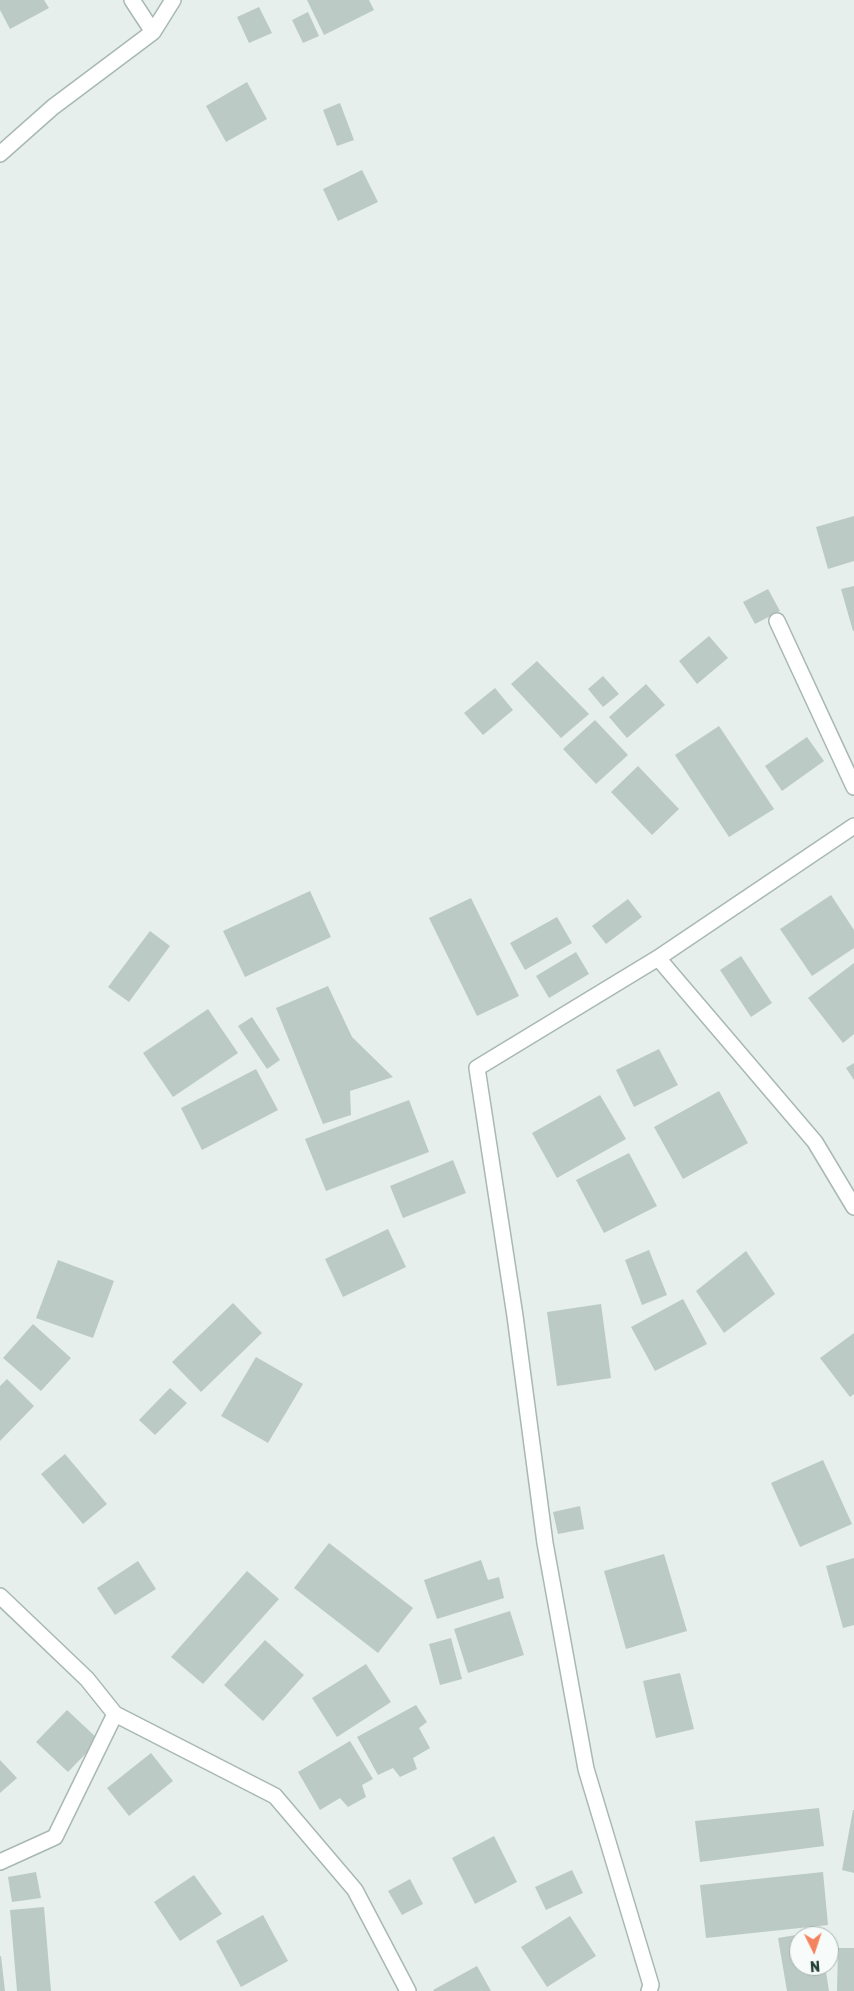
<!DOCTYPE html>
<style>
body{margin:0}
#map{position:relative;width:854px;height:1991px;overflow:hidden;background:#e6efeb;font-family:Rubik,sans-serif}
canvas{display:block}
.north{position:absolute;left:789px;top:1926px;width:50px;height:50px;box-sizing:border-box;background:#f7fbf9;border:1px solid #a3b1ad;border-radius:50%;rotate:176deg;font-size:14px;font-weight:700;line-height:20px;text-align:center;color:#24423a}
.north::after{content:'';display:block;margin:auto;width:18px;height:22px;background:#f4845f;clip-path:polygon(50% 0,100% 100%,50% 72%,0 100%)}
</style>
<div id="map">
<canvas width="854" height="1991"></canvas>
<div class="north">N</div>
</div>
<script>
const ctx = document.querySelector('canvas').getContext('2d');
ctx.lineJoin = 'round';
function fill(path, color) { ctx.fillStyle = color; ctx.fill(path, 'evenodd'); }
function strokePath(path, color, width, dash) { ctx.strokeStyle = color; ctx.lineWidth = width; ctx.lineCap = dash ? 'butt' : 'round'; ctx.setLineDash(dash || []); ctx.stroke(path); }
const building = new Path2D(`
 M 0,0 L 44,0 L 49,8 L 10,29 L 0,10 Z
 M 307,0 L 369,0 L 374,10 L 324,35 Z
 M 259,7 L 272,33 L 249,43 L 237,17 Z
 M 308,12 L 319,36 L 303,43 L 292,20 Z
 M 247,82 L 267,119 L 226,142 L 206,106 Z
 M 340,103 L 354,140 L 337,146 L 323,110 Z
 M 362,170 L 378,202 L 338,221 L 323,189 Z
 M 854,516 L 854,561 L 828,569 L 816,527 Z
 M 854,586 L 854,631 L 853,631 L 841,589 Z
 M 768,589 L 780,611 L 755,624 L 743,602 Z
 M 709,636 L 728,658 L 697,684 L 679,661 Z
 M 537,661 L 589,714 L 561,738 L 511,684 Z
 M 603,676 L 619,694 L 603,707 L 588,689 Z
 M 646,684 L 665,705 L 627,738 L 609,717 Z
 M 495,688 L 513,710 L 483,735 L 464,713 Z
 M 595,720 L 628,755 L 596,784 L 563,749 Z
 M 719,726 L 774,809 L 729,837 L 675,755 Z
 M 807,737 L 824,761 L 782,791 L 765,766 Z
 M 638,766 L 679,809 L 652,835 L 611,792 Z
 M 310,891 L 331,937 L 245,977 L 223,931 Z
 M 831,895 L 854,930 L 854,948 L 812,976 L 780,929 Z
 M 471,898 L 519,996 L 477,1016 L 429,918 Z
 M 628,899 L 642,917 L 606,944 L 592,926 Z
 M 557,917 L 572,943 L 525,970 L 510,943 Z
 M 150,931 L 170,946 L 129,1002 L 108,987 Z
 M 576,952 L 589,974 L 549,998 L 536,976 Z
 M 741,956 L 772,1003 L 751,1017 L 720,970 Z
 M 854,963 L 854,1034 L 843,1043 L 808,998 Z
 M 328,986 L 352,1037 L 393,1077 L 350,1091 L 351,1115 L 323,1124 L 276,1008 Z
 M 208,1009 L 238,1053 L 173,1097 L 143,1053 Z
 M 252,1017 L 280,1060 L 267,1069 L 238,1026 Z
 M 659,1049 L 678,1085 L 634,1107 L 616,1070 Z
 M 854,1063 L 854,1080 L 846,1068 Z
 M 256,1069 L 278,1110 L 202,1150 L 181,1108 Z
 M 719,1091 L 748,1143 L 683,1179 L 654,1127 Z
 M 600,1095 L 626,1139 L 557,1178 L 532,1133 Z
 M 409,1100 L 429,1152 L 326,1191 L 305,1139 Z
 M 629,1153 L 657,1206 L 604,1233 L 576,1180 Z
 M 453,1160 L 466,1193 L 403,1218 L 390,1186 Z
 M 388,1229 L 406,1267 L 343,1297 L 325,1259 Z
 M 649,1250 L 667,1295 L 642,1305 L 625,1260 Z
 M 746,1251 L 775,1294 L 724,1333 L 696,1291 Z
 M 58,1260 L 114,1281 L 93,1338 L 36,1318 Z
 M 683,1299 L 707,1344 L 655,1371 L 631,1327 Z
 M 233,1303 L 262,1333 L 201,1392 L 172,1362 Z
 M 601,1304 L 611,1378 L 557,1386 L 547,1312 Z
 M 33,1324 L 71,1358 L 41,1391 L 3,1358 Z
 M 854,1333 L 854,1394 L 850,1397 L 820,1358 Z
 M 256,1357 L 303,1384 L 268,1443 L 221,1416 Z
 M 7,1379 L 34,1406 L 0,1441 L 0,1386 Z
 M 170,1388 L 187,1403 L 155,1435 L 139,1420 Z
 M 65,1454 L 107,1504 L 83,1524 L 41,1474 Z
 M 823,1460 L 852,1524 L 800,1547 L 771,1483 Z
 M 580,1506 L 584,1529 L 558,1534 L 553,1512 Z
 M 329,1543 L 413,1608 L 378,1653 L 294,1588 Z
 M 664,1554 L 687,1631 L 626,1649 L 604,1571 Z
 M 854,1558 L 854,1625 L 843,1628 L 826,1566 Z
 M 481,1560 L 488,1580 L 499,1577 L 504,1598 L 437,1619 L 424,1580 Z
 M 138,1561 L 156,1589 L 115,1615 L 97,1588 Z
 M 247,1571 L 279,1599 L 203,1684 L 171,1657 Z
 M 510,1611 L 524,1655 L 468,1673 L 454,1629 Z
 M 451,1638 L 462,1679 L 440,1685 L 429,1644 Z
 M 265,1640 L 304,1675 L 263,1721 L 224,1685 Z
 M 366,1664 L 391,1702 L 337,1737 L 312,1698 Z
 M 680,1673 L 694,1729 L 656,1738 L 643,1681 Z
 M 416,1705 L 427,1722 L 419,1728 L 430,1748 L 413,1758 L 417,1769 L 400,1777 L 393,1768 L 378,1775 L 357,1737 Z
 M 67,1710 L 99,1740 L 68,1772 L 36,1742 Z
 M 350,1741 L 373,1779 L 362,1785 L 366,1797 L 348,1807 L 340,1798 L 320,1810 L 298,1772 Z
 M 151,1753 L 173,1781 L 129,1816 L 107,1788 Z
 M 0,1760 L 17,1778 L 0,1793 Z
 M 819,1808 L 824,1846 L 700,1862 L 695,1821 Z
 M 853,1810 L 854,1810 L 854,1873 L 842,1870 Z
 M 494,1836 L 517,1882 L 475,1904 L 452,1858 Z
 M 572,1870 L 583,1893 L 546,1910 L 535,1887 Z
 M 36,1872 L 41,1898 L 12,1902 L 8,1877 Z
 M 823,1872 L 828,1925 L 706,1938 L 700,1885 Z
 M 194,1875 L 222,1914 L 180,1941 L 154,1902 Z
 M 410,1879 L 423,1904 L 402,1915 L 388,1891 Z
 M 44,1907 L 51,1991 L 17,1991 L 10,1910 Z
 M 263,1915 L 288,1961 L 241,1987 L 216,1941 Z
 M 570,1916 L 596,1956 L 547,1987 L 521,1947 Z
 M 820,1931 L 821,1936 L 799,1936 L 799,1966 L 825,1966 L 829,1991 L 787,1991 L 778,1938 Z
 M 838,1948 L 854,1948 L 854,1991 L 837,1991 Z
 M 0,1956 L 1,1956 L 5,1991 L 0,1991 Z
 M 477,1966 L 491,1991 L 434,1991 L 433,1990 Z`);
const minor = new Path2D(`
 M 132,0 L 153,32
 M 0,154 L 53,107 L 153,32 L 173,0
 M 777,621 L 854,787
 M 658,958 L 815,1142 L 854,1207
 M 0,1596 L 87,1679 L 115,1714 L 275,1796 L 355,1890 L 408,1991
 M 0,1862 L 55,1837 L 115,1714
 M 649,1991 L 651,1985 L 586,1769 L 545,1543 L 515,1316 L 477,1068 L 658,958 L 854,826`);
fill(building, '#bbcac4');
strokePath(minor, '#a8b8b2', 18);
strokePath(minor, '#fff', 15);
</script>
